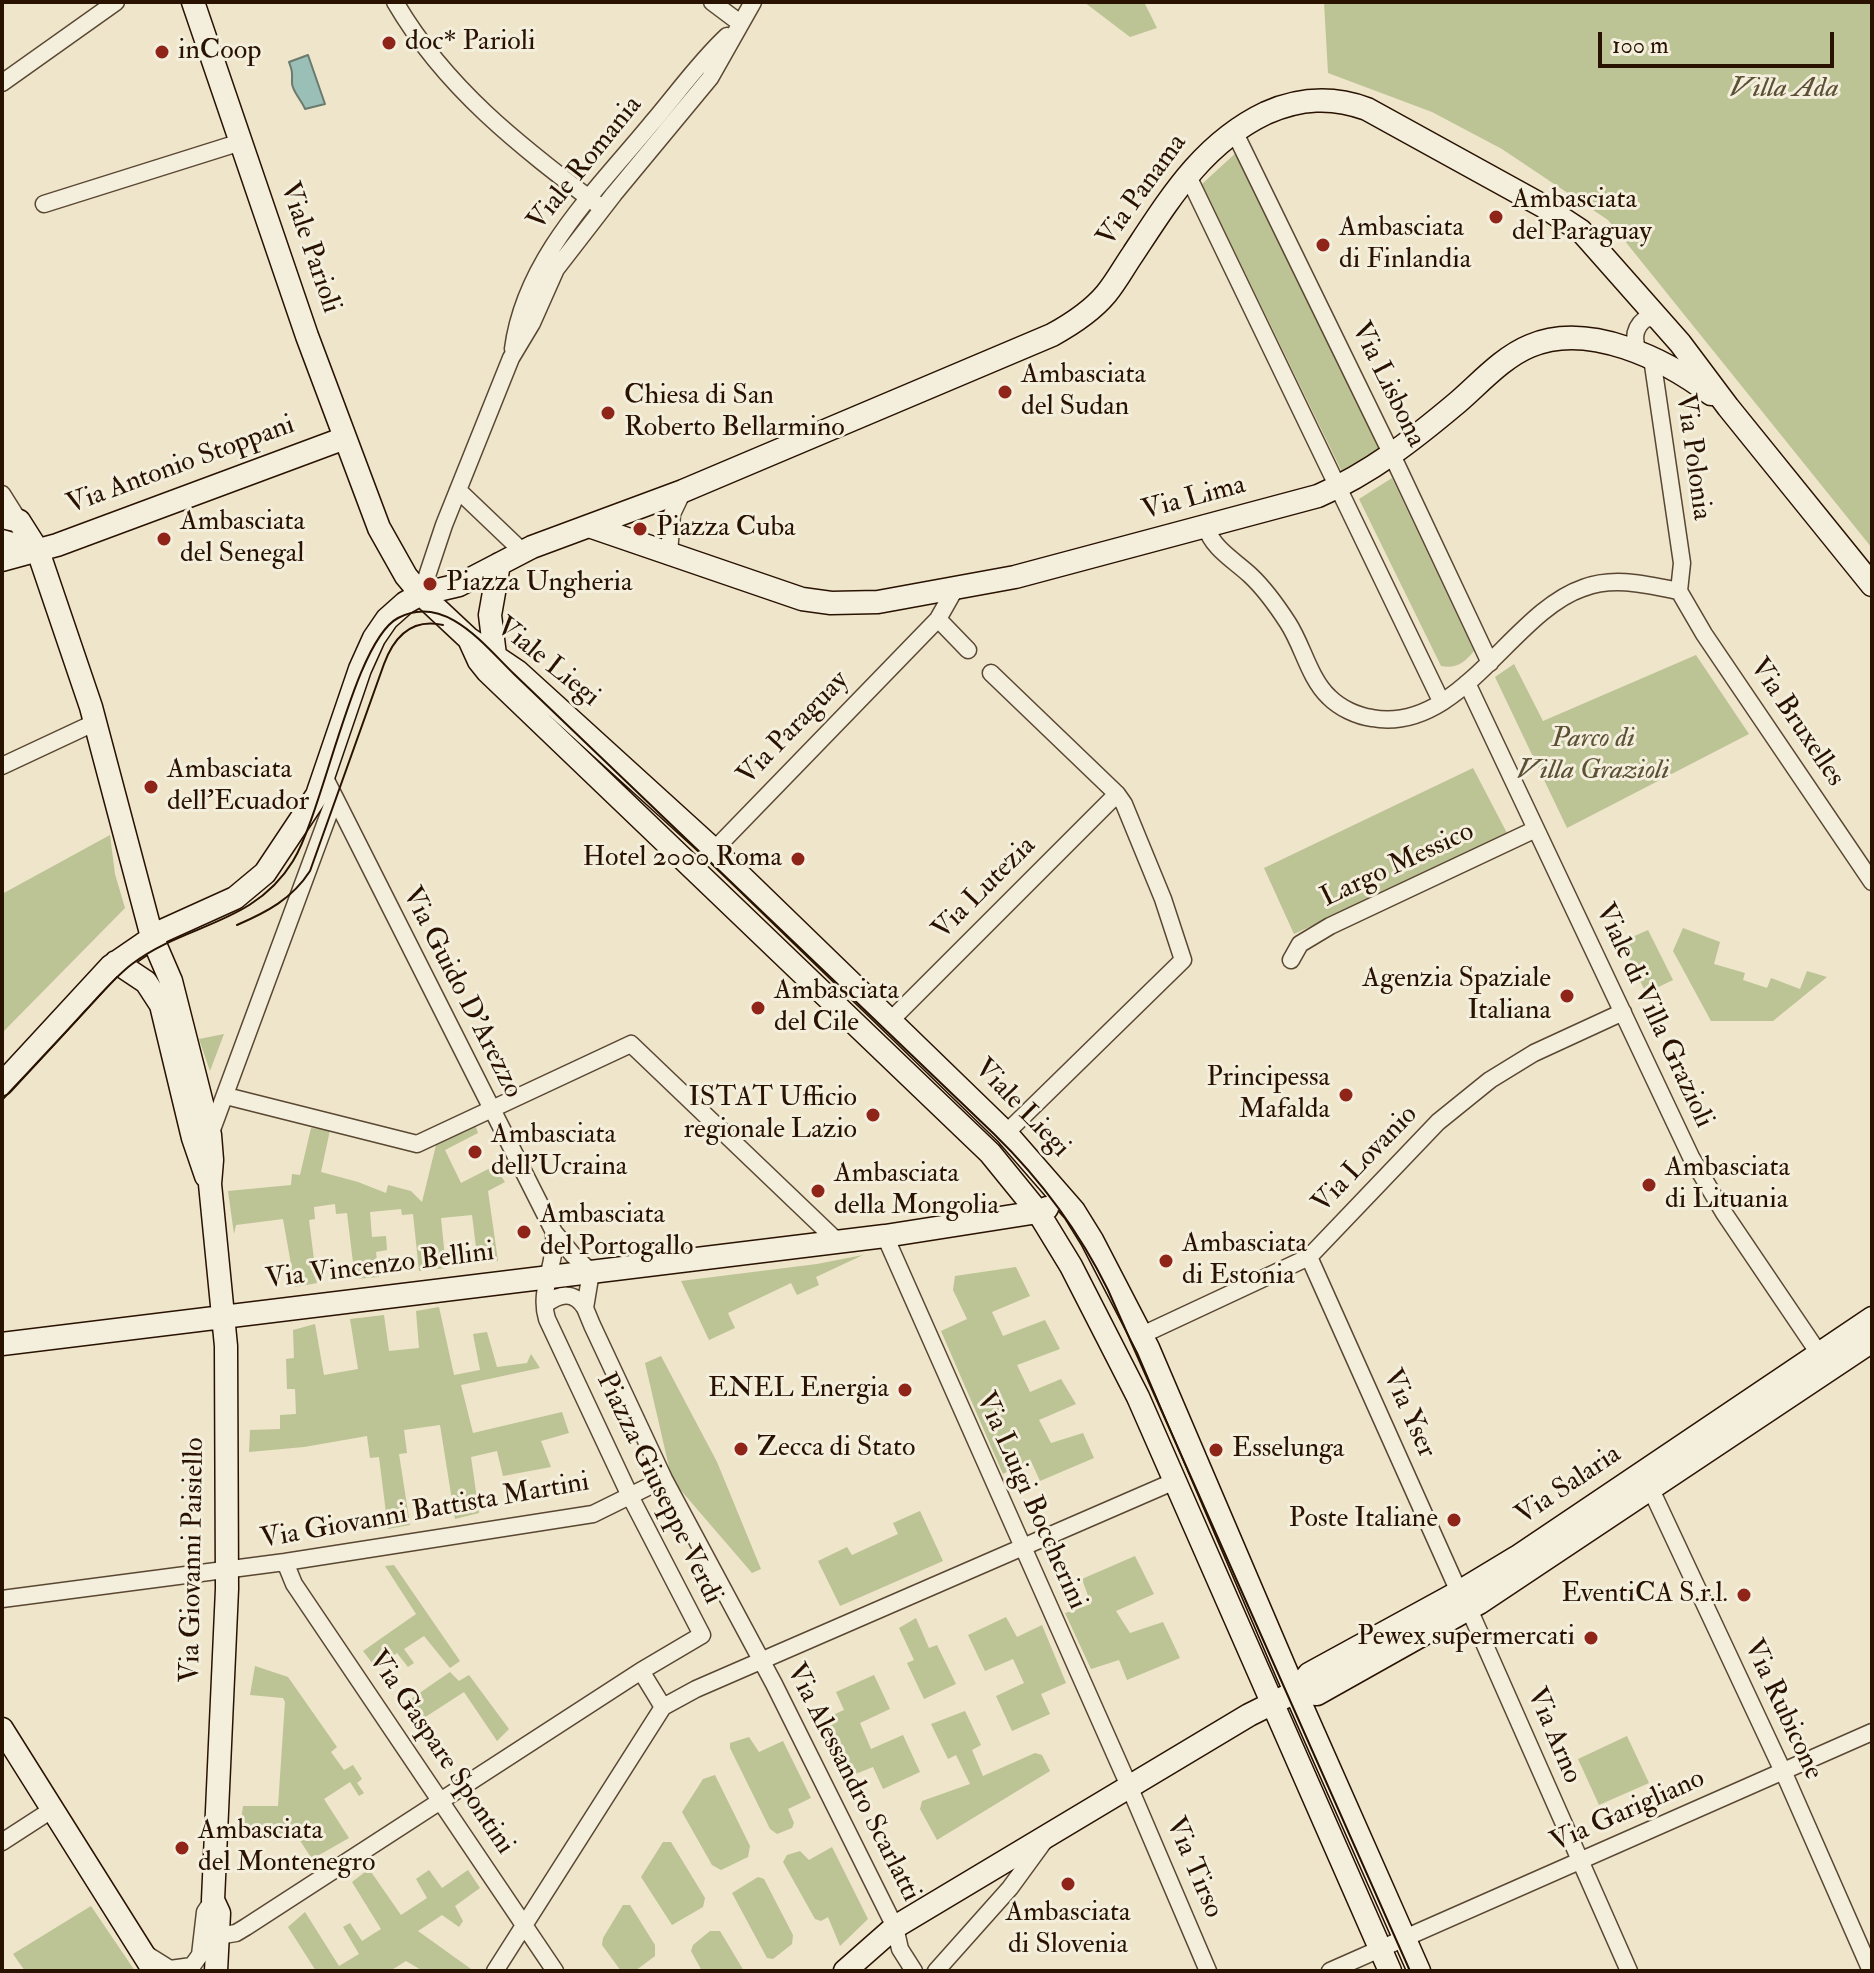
<!DOCTYPE html>
<meta charset="utf-8">
<style>
body{margin:0}
#map{position:relative;width:1874px;height:1973px;overflow:hidden;background:#eee5ca;font-family:"IM FELL Double Pica",serif}
canvas{display:block}
.frame{position:absolute;inset:0;border:4px solid #291200;pointer-events:none}
.scale{position:absolute;left:1598px;top:32px;width:236px;height:36px;box-sizing:border-box;border:4px solid #291200;border-top:0;padding-left:10px;font-size:24px;line-height:28px;white-space:nowrap;color:#291200;-webkit-text-stroke:6px #f4eedd;paint-order:stroke}
</style>
<div id="map">
<canvas width="1874" height="1973"></canvas>
<div class="frame"></div>
<div class="scale">100 m</div>
</div>
<script>
const ctx = document.querySelector('canvas').getContext('2d');
ctx.lineJoin = 'round';
function fill(path, color) { ctx.fillStyle = color; ctx.fill(path, 'evenodd'); }
function strokePath(path, color, width, dash) { ctx.strokeStyle = color; ctx.lineWidth = width; ctx.lineCap = dash ? 'butt' : 'round'; ctx.setLineDash(dash || []); ctx.stroke(path); }
function drawText(font, color, halo, rows, align = 'center') {
  ctx.font = font + ' "IM FELL Double Pica",serif'; ctx.lineWidth = 6; ctx.setLineDash([]); ctx.textBaseline = 'middle'; ctx.strokeStyle = halo; ctx.fillStyle = color; for (const [text, x, y, turn = 0] of rows) {
    ctx.save(); ctx.translate(x, y); ctx.rotate((+turn || 0) * Math.PI / 180); ctx.textAlign = isNaN(turn) ? turn : align; if (halo) ctx.strokeText(text, 0, 0); ctx.fillText(text, 0, 0); ctx.restore();
  }
}
const green = new Path2D(`
 M 1084,2 L 1144,2 L 1157,28 L 1130,37 Z
 M 1324,2 L 1872,2 L 1872,548 L 1608,220 L 1502,149 L 1432,112 L 1328,73 Z
 M 1239,150 L 1381,450 L 1343,474 L 1202,184 Z
 M 1392,478 L 1474,651 C 1465,662 1457,669 1441,666 L 1359,499 Z
 M 1696,655 L 1749,734 L 1567,828 L 1495,677 L 1514,664 L 1543,721 Z
 M 1473,768 L 1508,835 L 1294,934 L 1264,868 Z
 M 110,835 L 115,874 L 125,908 L 2,1033 L 2,894 Z
 M 1683,928 L 1720,942 L 1714,964 L 1745,973 L 1743,980 L 1767,988 L 1771,978 L 1800,989 L 1807,971 L 1827,977 L 1773,1021 L 1711,1021 L 1673,951 Z
 M 1648,930 L 1673,980 L 1646,993 L 1621,942 Z
 M 224,1034 L 210,1071 L 199,1039 Z
 M 475,1124 L 478,1133 L 445,1150 L 461,1183 L 494,1166 L 505,1182 L 488,1191 L 498,1261 L 478,1263 L 472,1215 L 441,1218 L 446,1268 L 419,1271 L 413,1214 L 402,1215 L 401,1209 L 370,1212 L 372,1237 L 386,1236 L 387,1250 L 376,1252 L 379,1277 L 355,1279 L 347,1213 L 336,1214 L 335,1204 L 314,1207 L 315,1219 L 309,1220 L 317,1283 L 295,1287 L 283,1219 L 236,1225 L 234,1234 L 228,1191 L 291,1185 L 292,1174 L 300,1175 L 311,1128 L 330,1130 L 321,1172 L 358,1182 L 386,1193 L 388,1185 L 411,1191 L 422,1202 L 437,1141 Z
 M 863,1255 L 816,1277 L 819,1285 L 797,1295 L 791,1283 L 728,1313 L 735,1328 L 709,1340 L 681,1281 L 817,1264 Z
 M 1016,1267 L 1030,1296 L 992,1312 L 1003,1336 L 1045,1320 L 1060,1349 L 1017,1365 L 1030,1392 L 1061,1379 L 1076,1404 L 1039,1420 L 1051,1443 L 1083,1433 L 1094,1458 L 1040,1481 L 1030,1459 L 1003,1474 L 941,1331 L 967,1319 L 953,1290 L 955,1276 Z
 M 439,1307 L 454,1375 L 480,1370 L 473,1334 L 487,1332 L 497,1367 L 527,1363 L 531,1354 L 540,1368 L 461,1385 L 473,1433 L 562,1412 L 569,1433 L 541,1441 L 551,1467 L 503,1476 L 497,1451 L 471,1457 L 479,1513 L 455,1519 L 440,1425 L 404,1430 L 407,1453 L 399,1454 L 410,1525 L 388,1529 L 379,1457 L 370,1458 L 367,1436 L 304,1447 L 249,1452 L 250,1430 L 280,1429 L 280,1415 L 296,1414 L 295,1389 L 287,1389 L 286,1359 L 294,1358 L 293,1330 L 315,1324 L 324,1375 L 358,1369 L 350,1319 L 384,1315 L 389,1351 L 419,1348 L 416,1311 Z
 M 661,1356 L 717,1462 L 761,1569 L 752,1573 L 672,1480 L 645,1363 Z
 M 920,1511 L 943,1561 L 840,1606 L 818,1561 L 847,1547 L 852,1555 L 898,1534 L 893,1523 Z
 M 1135,1556 L 1154,1594 L 1116,1611 L 1130,1633 L 1163,1622 L 1180,1658 L 1127,1680 L 1119,1660 L 1091,1669 L 1065,1613 L 1091,1604 L 1082,1579 Z
 M 394,1565 L 460,1661 L 450,1668 L 424,1636 L 404,1649 L 414,1663 L 408,1667 L 397,1653 L 376,1668 L 363,1651 L 416,1614 L 385,1566 Z
 M 1006,1617 L 1017,1637 L 1042,1625 L 1066,1683 L 1041,1694 L 1050,1714 L 1012,1731 L 996,1696 L 1024,1683 L 1013,1659 L 985,1671 L 968,1635 Z
 M 916,1618 L 929,1648 L 937,1645 L 956,1684 L 924,1699 L 907,1663 L 914,1660 L 899,1628 Z
 M 255,1666 L 288,1677 L 337,1747 L 331,1752 L 344,1770 L 353,1765 L 362,1779 L 357,1783 L 364,1793 L 359,1796 L 350,1782 L 324,1799 L 349,1838 L 312,1859 L 297,1836 L 290,1838 L 239,1835 L 243,1806 L 278,1806 L 285,1702 L 283,1698 L 250,1695 Z
 M 450,1672 L 459,1681 L 469,1675 L 509,1729 L 497,1741 L 464,1692 L 413,1725 L 402,1705 Z
 M 874,1675 L 890,1709 L 860,1723 L 871,1749 L 903,1735 L 920,1772 L 883,1789 L 873,1767 L 848,1777 L 819,1721 L 844,1710 L 836,1692 Z
 M 965,1711 L 981,1745 L 972,1750 L 983,1776 L 1035,1753 L 1042,1755 L 1050,1771 L 937,1840 L 920,1809 L 922,1801 L 970,1784 L 956,1755 L 948,1759 L 931,1724 Z
 M 1627,1736 L 1649,1783 L 1599,1805 L 1578,1759 Z
 M 749,1737 L 759,1752 L 783,1741 L 811,1798 L 788,1809 L 794,1823 L 792,1828 L 777,1834 L 770,1829 L 730,1748 L 730,1743 Z
 M 715,1775 L 750,1846 L 748,1857 L 721,1870 L 712,1865 L 682,1812 L 703,1779 Z
 M 663,1842 L 671,1842 L 705,1898 L 703,1907 L 672,1925 L 641,1877 Z
 M 832,1847 L 868,1919 L 840,1946 L 828,1917 L 821,1921 L 815,1919 L 783,1862 L 787,1855 L 800,1851 L 809,1860 Z
 M 369,1869 L 401,1915 L 427,1898 L 416,1879 L 429,1870 L 442,1888 L 468,1870 L 480,1888 L 455,1906 L 463,1921 L 459,1927 L 442,1915 L 418,1931 L 471,1969 L 470,1971 L 423,1971 L 406,1961 L 390,1971 L 316,1971 L 288,1927 L 305,1912 L 339,1966 L 359,1954 L 343,1927 L 350,1923 L 362,1941 L 381,1929 L 352,1882 Z
 M 758,1877 L 764,1879 L 793,1935 L 792,1944 L 773,1959 L 767,1958 L 732,1893 Z
 M 623,1905 L 630,1905 L 655,1945 L 655,1956 L 635,1971 L 621,1971 L 602,1945 L 603,1938 Z
 M 91,1906 L 135,1971 L 25,1971 L 13,1954 Z
 M 710,1931 L 720,1931 L 744,1971 L 702,1971 L 691,1951 L 693,1945 Z`);
const water = new Path2D(`
 M 308,55 L 325,104 L 305,109 C 302,101 292,91 292,83 C 292,73 293,73 289,62 Z`);
const street = new Path2D(`
 M 395,2 C 445,88 520,146 598,205
 M 712,2 L 740,23
 M 2,83 L 116,2
 M 1234,131 L 1392,455 L 1490,663
 M 1187,174 L 1441,701
 M 44,204 L 241,142
 M 513,349 C 525,258 595,192 651,124 C 676,95 699,62 727,36
 M 1638,352 C 1633,339 1634,328 1645,319 L 1657,317
 M 1652,358 L 1682,563 L 1679,591 L 1704,634 L 1872,882
 M 458,490 L 523,552
 M 2,494 L 19,521
 M 1206,527 C 1213,549 1234,560 1250,575 C 1265,589 1277,606 1288,623 C 1303,646 1309,678 1329,697 C 1340,708 1357,716 1372,718 C 1460,734 1512,612 1583,588 C 1615,576 1647,585 1679,591
 M 669,554 L 672,514 L 683,491
 M 421,594 L 444,525 L 511,358 L 532,323 L 556,269 L 614,194 L 710,78 L 753,2
 M 938,619 L 968,650
 M 991,673 L 1117,794 L 1124,804 L 1163,899 L 1183,960 L 1006,1133
 M 1467,683 L 1691,1157 L 1724,1213 L 1820,1355
 M 2,766 L 96,722
 M 324,776 L 554,1232 L 573,1255 L 591,1272 L 585,1308 L 592,1325 L 664,1479 L 774,1684 L 895,1927 L 900,1949 L 914,1971
 M 714,850 L 938,619 L 955,589
 M 1291,960 L 1300,944 L 1330,926 L 1536,829
 M 890,1021 L 1117,794
 M 226,1096 L 417,1144 L 631,1044 L 837,1241
 M 210,1135 L 334,800
 M 885,1236 L 1129,1786 L 1208,1971
 M 1309,1257 L 1459,1592
 M 545,1305 C 560,1293 574,1291 585,1308
 M 1142,1335 L 1309,1257 L 1438,1122 L 1490,1080 L 1534,1053 L 1623,1012
 M 1647,1481 L 1787,1780 L 1871,1971
 M 285,1562 L 294,1584 L 555,1971
 M 2,1599 L 285,1562 L 593,1514 L 664,1479
 M 1469,1609 L 1629,1971
 M 641,1671 L 663,1707
 M 2,1842 L 53,1809
 M 218,1936 L 236,1933 L 246,1927 L 641,1671 L 702,1635 L 630,1496 L 547,1319 C 538,1290 557,1263 554,1234
 M 146,1954 L 170,1969 L 192,1966 L 200,1955 L 205,1912 L 213,1900
 M 495,1971 L 663,1707 L 696,1689 L 1175,1481
 M 936,1971 L 1010,1888 L 1045,1840
 M 1330,1971 L 1872,1732`);
const secondary = new Path2D(`
 M 193,2 L 307,336 L 379,528 L 406,576 L 421,594 L 468,638 L 517,671 L 714,850 L 1006,1133 L 1074,1211 L 1092,1240 L 1148,1348 L 1287,1673 L 1419,1971
 M 2,517 L 19,521 L 38,551 L 91,707 L 152,937 L 171,981 L 210,1135 L 212,1160 L 210,1184 L 226,1346 L 227,1589 L 213,1900 L 219,1913 L 216,1971
 M 589,526 L 802,599 L 831,603 L 878,602 L 1015,577 L 1318,496 C 1371,473 1414,439 1458,402 C 1480,383 1503,357 1530,346 C 1588,321 1665,359 1711,394
 M 2,541 L 37,551
 M 2,560 L 57,545 L 345,438
 M 469,639 L 479,661 L 487,671 L 990,1153 L 1038,1212 L 1071,1266 L 1138,1397 L 1390,1971
 M 495,655 L 490,615 L 499,564
 M 116,962 L 146,982 L 161,1005 L 193,1138 L 206,1176
 M 2,1084 L 111,966 L 162,931 L 235,898 L 265,873 L 317,795 L 360,669 L 374,638 L 387,619 L 405,603 L 421,594 L 459,585 L 532,547 L 683,491 L 1052,335 C 1072,324 1091,312 1106,294 C 1116,282 1124,267 1133,254 C 1170,198 1203,143 1266,113 C 1300,98 1332,96 1367,109 L 1543,206 L 1581,231 L 1680,343 L 1728,407 L 1872,585
 M 2,1344 L 885,1236 L 1038,1212 L 1047,1208
 M 1295,1692 L 1309,1674 L 1459,1592 L 1517,1557 L 1872,1318
 M 2,1729 L 154,1971
 M 845,1971 L 895,1927 L 1249,1715 L 1295,1692 L 1317,1694 L 1479,1603 L 1872,1341`);
const tram = new Path2D(`
 M 237,925 C 267,912 292,899 310,871 L 384,664 C 394,637 412,618 443,625
 M 2,1100 C 30,1070 58,1041 85,1011 C 100,995 115,977 132,964 C 186,923 254,925 293,861 C 324,810 354,641 398,618 C 445,593 484,645 514,674 L 994,1134 C 1040,1179 1080,1233 1108,1290 L 1410,1971`);
const markers = [
 [389,43,8,"#8f2418"],
 [162,52,8,"#8f2418"],
 [1496,217,8,"#8f2418"],
 [1323,245,8,"#8f2418"],
 [1005,392,8,"#8f2418"],
 [608,413,8,"#8f2418"],
 [640,529,8,"#8f2418"],
 [164,539,8,"#8f2418"],
 [430,584,8,"#8f2418"],
 [151,787,8,"#8f2418"],
 [798,859,8,"#8f2418"],
 [1567,996,8,"#8f2418"],
 [758,1008,8,"#8f2418"],
 [1346,1095,8,"#8f2418"],
 [873,1115,8,"#8f2418"],
 [475,1152,8,"#8f2418"],
 [1649,1185,8,"#8f2418"],
 [818,1191,8,"#8f2418"],
 [524,1232,8,"#8f2418"],
 [1166,1261,8,"#8f2418"],
 [905,1390,8,"#8f2418"],
 [741,1449,8,"#8f2418"],
 [1216,1450,8,"#8f2418"],
 [1454,1520,8,"#8f2418"],
 [1744,1595,8,"#8f2418"],
 [1591,1638,8,"#8f2418"],
 [182,1848,8,"#8f2418"],
 [1068,1884,8,"#8f2418"]
];
const poiNames = [
 ["doc* Parioli",405,43],
 ["inCoop",178,52],
 ["Ambasciata",1512,201],
 ["del Paraguay",1512,233],
 ["Ambasciata",1339,229],
 ["di Finlandia",1339,261],
 ["Ambasciata",1021,376],
 ["del Sudan",1021,408],
 ["Chiesa di San",624,397],
 ["Roberto Bellarmino",624,429],
 ["Ambasciata",180,523],
 ["del Senegal",180,555],
 ["Piazza Cuba",656,529],
 ["Piazza Ungheria",446,584],
 ["Ambasciata",167,771],
 ["dell’Ecuador",167,803],
 ["Hotel 2000 Roma",782,859,"right"],
 ["Agenzia Spaziale",1551,980,"right"],
 ["Italiana",1551,1012,"right"],
 ["Ambasciata",774,992],
 ["del Cile",774,1024],
 ["Principessa",1330,1079,"right"],
 ["Mafalda",1330,1111,"right"],
 ["ISTAT Ufficio",857,1099,"right"],
 ["regionale Lazio",857,1131,"right"],
 ["Ambasciata",491,1136],
 ["dell'Ucraina",491,1168],
 ["Ambasciata",1665,1169],
 ["di Lituania",1665,1201],
 ["Ambasciata",834,1175],
 ["della Mongolia",834,1207],
 ["Ambasciata",540,1216],
 ["del Portogallo",540,1248],
 ["Ambasciata",1182,1245],
 ["di Estonia",1182,1277],
 ["ENEL Energia",889,1390,"right"],
 ["Zecca di Stato",757,1449],
 ["Esselunga",1232,1450],
 ["Poste Italiane",1438,1520,"right"],
 ["EventiCA S.r.l.",1728,1595,"right"],
 ["Pewex supermercati",1575,1638,"right"],
 ["Ambasciata",198,1832],
 ["del Montenegro",198,1864],
 ["Ambasciata",1068,1914,"center"],
 ["di Slovenia",1068,1946,"center"]
];
const parkNames = [
 ["Villa Ada",1784,90],
 ["Parco di",1593,740],
 ["Villa Grazioli",1593,772]
];
const streetNames = [
 ["Viale Romania",586,164,-51],
 ["Via Panama",1143,191,-54],
 ["Viale Parioli",309,248,71],
 ["Via Lisbona",1387,385,64],
 ["Via Polonia",1692,457,82],
 ["Via Antonio Stoppani",181,466,-20],
 ["Via Lima",1194,499,-15],
 ["Viale Liegi",547,663,39],
 ["Via Bruxelles",1796,723,56],
 ["Via Paraguay",794,729,-46],
 ["Largo Messico",1398,866,-25],
 ["Via Lutezia",985,889,-45],
 ["Via Guido D'Arezzo",461,993,63],
 ["Viale di Villa Grazioli",1653,1016,65],
 ["Viale Liegi",1021,1109,46],
 ["Via Lovanio",1366,1160,-46],
 ["Via Vincenzo Bellini",380,1267,-7],
 ["Via Yser",1408,1414,66],
 ["Via Salaria",1569,1486,-34],
 ["Piazza Giuseppe Verdi",658,1489,64],
 ["Via Luigi Boccherini",1030,1501,66],
 ["Via Giovanni Battista Martini",425,1512,-10],
 ["Via Giovanni Paisiello",194,1560,-89],
 ["Via Rubicone",1782,1710,65],
 ["Via Arno",1553,1736,67],
 ["Via Gaspare Spontini",440,1753,56],
 ["Via Alessandro Scarlatti",852,1783,63],
 ["Via Garigliano",1628,1812,-24],
 ["Via Tirso",1193,1868,67]
];
fill(green, '#bcc394');
fill(water, '#99bfb7');
strokePath(water, '#6c7a6e', 2);
strokePath(street, '#5a4732', 19);
strokePath(secondary, '#291200', 25);
strokePath(street, '#f4eedd', 16);
strokePath(secondary, '#f4eedd', 22);
strokePath(tram, '#291200', 2);
for (const [x, y, r, color] of markers) { const dot = new Path2D(); dot.arc(x, y, r, 0, 2 * Math.PI); ctx.fillStyle = color; ctx.fill(dot); strokePath(dot, '#f4eedd', 3); }
drawText('28px', '#291200', '#f4eedd', poiNames, 'left');
drawText('italic 28px', '#5c5034', '#f4eedd', parkNames);
drawText('28px', '#291200', '#f4eedd', streetNames);
</script>
